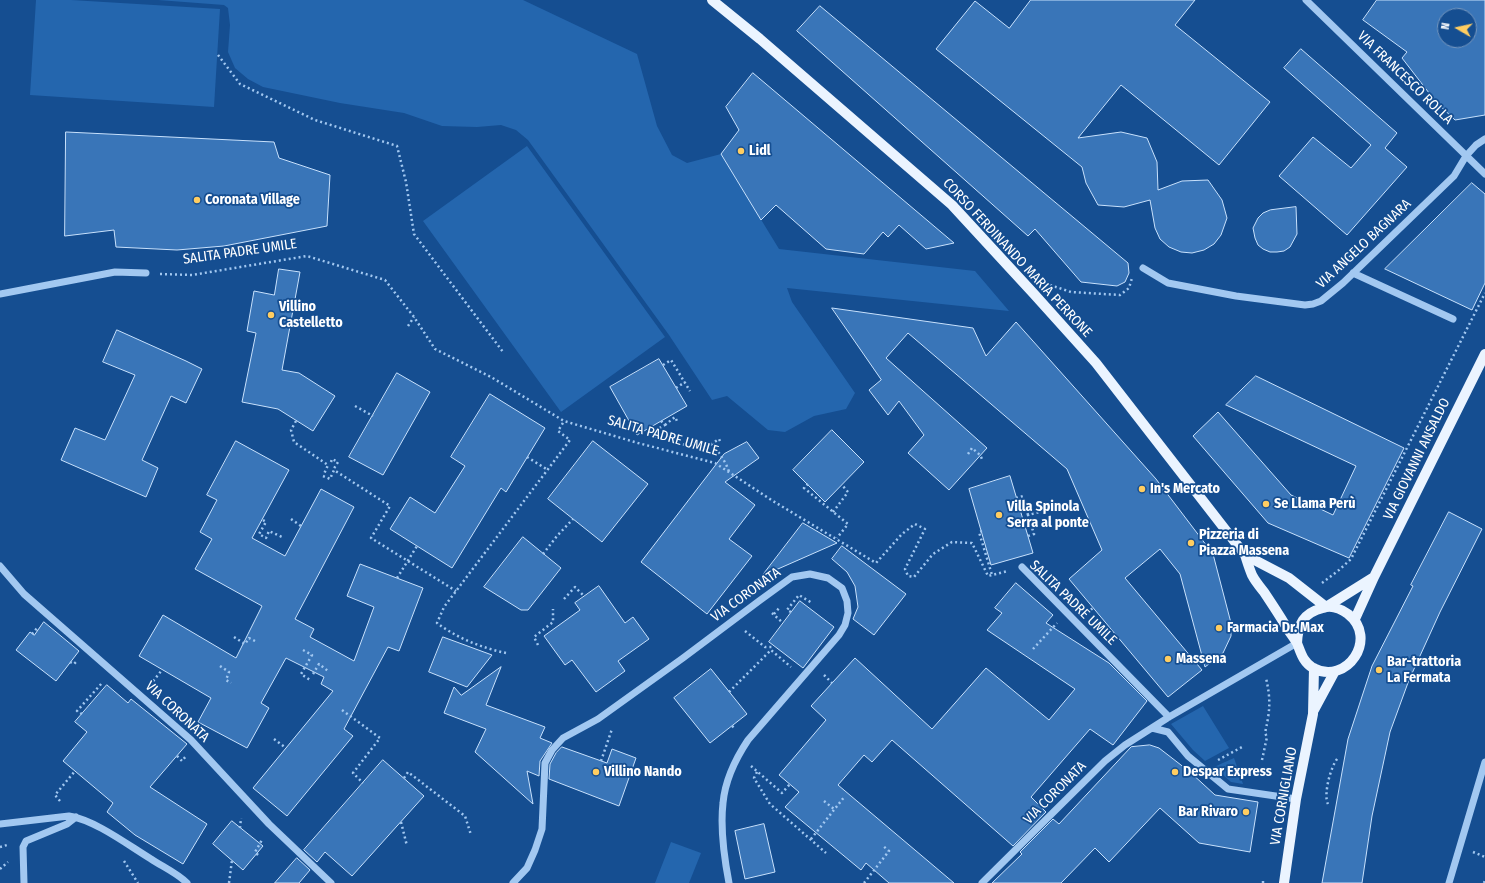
<!DOCTYPE html>
<meta charset="utf-8">
<style>
body{margin:0}
#map{position:relative;width:1485px;height:883px;overflow:hidden;background:#154e91;font-family:"Fira Sans Condensed",sans-serif}
canvas{display:block}
.north{position:absolute;left:1437px;top:8px;width:40px;height:40px;box-sizing:border-box;background:#154e91;border:1px solid #7395bd;border-radius:50%;rotate:279deg;font-size:11px;font-weight:700;line-height:16px;text-align:center;color:#fff}
.north::after{content:'';display:block;margin:auto;width:14px;height:18px;background:#ffcd61;clip-path:polygon(50% 0,100% 100%,50% 72%,0 100%)}
</style>
<div id="map">
<canvas width="1485" height="883"></canvas>
<div class="north">N</div>
</div>
<script>
const ctx = document.querySelector('canvas').getContext('2d');
ctx.lineJoin = 'round';
function fill(path, color) { ctx.fillStyle = color; ctx.fill(path, 'evenodd'); }
function strokePath(path, color, width, dash) { ctx.strokeStyle = color; ctx.lineWidth = width; ctx.lineCap = dash ? 'butt' : 'round'; ctx.setLineDash(dash || []); ctx.stroke(path); }
function drawText(font, color, halo, rows, align = 'center') {
  ctx.font = font + ' "Fira Sans Condensed",sans-serif'; ctx.lineWidth = 3.5; ctx.setLineDash([]); ctx.textBaseline = 'middle'; ctx.strokeStyle = halo; ctx.fillStyle = color; for (const [text, x, y, turn = 0] of rows) {
    ctx.save(); ctx.translate(x, y); ctx.rotate((+turn || 0) * Math.PI / 180); ctx.textAlign = isNaN(turn) ? turn : align; if (halo) ctx.strokeText(text, 0, 0); ctx.fillText(text, 0, 0); ctx.restore();
  }
}
const green = new Path2D(`
 M 36,0 L 71,0 L 220,9 L 214,107 L 30,95 Z
 M 158,0 L 523,0 L 637,54 L 657,126 L 672,155 L 687,163 L 721,154 L 779,249 L 975,271 L 1009,311 L 787,288 L 792,302 L 855,393 L 846,409 L 814,416 L 785,432 L 768,430 L 727,396 L 712,400 L 669,335 L 528,140 L 516,130 L 501,125 L 477,127 L 442,126 L 404,113 L 340,103 L 263,87 L 248,79 L 235,68 L 228,52 L 230,25 L 228,8 L 224,5 Z
 M 527,146 L 665,337 L 561,412 L 423,221 Z
 M 1203,706 L 1229,748 L 1205,761 L 1193,750 L 1171,724 Z
 M 1234,758 L 1243,784 L 1231,782 L 1214,767 Z
 M 671,842 L 701,853 L 689,883 L 655,883 Z`);
const building = new Path2D(`
 M 1031,0 L 1195,0 L 1175,25 L 1270,102 L 1219,165 L 1121,85 L 1078,138 L 1121,132 L 1147,138 L 1157,162 L 1158,190 L 1182,181 L 1208,180 L 1222,200 L 1227,218 L 1221,235 L 1214,244 L 1204,250 L 1192,253 L 1181,252 L 1169,247 L 1160,239 L 1155,228 L 1150,200 L 1124,207 L 1098,205 L 1086,183 L 1082,167 L 936,49 L 975,1 L 1009,28 Z
 M 1377,0 L 1485,0 L 1485,115 L 1455,120 L 1436,102 L 1402,58 L 1407,52 L 1363,20 ZM 1445,16 L 1469,16 L 1469,40 L 1445,40 Z
 M 820,6 L 1128,263 L 1129,273 L 1125,282 L 1117,286 L 1081,282 L 1035,229 L 1028,236 L 797,31 Z
 M 1301,49 L 1397,133 L 1385,148 L 1407,167 L 1347,235 L 1279,176 L 1313,137 L 1351,168 L 1371,145 L 1284,68 Z
 M 753,73 L 954,243 L 926,249 L 899,225 L 888,237 L 883,232 L 864,254 L 826,249 L 776,205 L 761,220 L 721,154 L 739,130 L 726,107 Z
 M 66,132 L 274,142 L 279,158 L 330,175 L 327,226 L 224,246 L 177,250 L 116,247 L 114,230 L 65,236 Z
 M 1472,183 L 1485,194 L 1485,283 L 1472,310 L 1385,269 Z
 M 1296,207 L 1297,234 L 1290,247 L 1284,251 L 1277,252 L 1270,252 L 1263,249 L 1258,245 L 1255,238 L 1253,228 L 1258,218 L 1263,213 L 1270,210 Z
 M 279,269 L 300,272 L 282,370 L 299,373 L 335,396 L 313,431 L 278,409 L 242,402 L 256,333 L 247,331 L 254,291 L 274,295 Z
 M 832,308 L 973,328 L 986,356 L 1016,322 L 1156,479 L 1213,554 L 1231,623 L 1231,636 L 1223,653 L 1205,667 L 1180,574 L 1160,549 L 1125,578 L 1202,670 L 1168,697 L 1069,579 L 1102,550 L 1067,469 L 908,333 L 886,358 L 987,448 L 949,490 L 908,453 L 924,435 L 899,401 L 888,415 L 869,390 L 881,380 Z
 M 117,330 L 186,361 L 202,369 L 186,403 L 171,396 L 142,460 L 158,468 L 146,497 L 61,460 L 75,428 L 105,440 L 135,375 L 103,362 Z
 M 659,359 L 687,406 L 637,435 L 610,387 Z
 M 397,373 L 430,392 L 383,475 L 349,457 Z
 M 1256,376 L 1404,448 L 1349,558 L 1268,523 L 1193,436 L 1218,412 L 1291,495 L 1333,515 L 1356,466 L 1226,405 Z
 M 490,394 L 545,428 L 506,492 L 501,488 L 452,568 L 390,529 L 410,497 L 435,513 L 465,466 L 451,457 Z
 M 832,430 L 864,462 L 825,502 L 793,470 Z
 M 236,441 L 289,470 L 252,538 L 285,556 L 321,489 L 354,507 L 295,619 L 314,629 L 310,637 L 354,661 L 374,607 L 347,596 L 360,564 L 423,588 L 399,651 L 388,647 L 344,729 L 353,736 L 287,816 L 253,788 L 333,691 L 321,684 L 324,677 L 286,658 L 261,703 L 269,708 L 247,748 L 198,722 L 211,698 L 139,656 L 163,615 L 236,658 L 262,606 L 195,569 L 212,539 L 200,532 L 217,500 L 207,495 Z
 M 593,441 L 648,484 L 602,542 L 548,499 Z
 M 747,442 L 759,458 L 725,482 L 755,505 L 729,539 L 752,556 L 707,614 L 641,562 L 724,454 Z
 M 1010,476 L 1033,553 L 991,565 L 969,489 Z
 M 1449,512 L 1482,529 L 1440,612 L 1409,680 L 1390,732 L 1372,816 L 1362,883 L 1322,883 L 1348,739 L 1372,666 L 1413,586 L 1411,585 Z
 M 803,523 L 837,543 L 762,576 Z
 M 523,537 L 561,568 L 528,610 L 521,610 L 484,587 Z
 M 842,546 L 906,594 L 874,635 L 853,619 L 858,607 L 855,586 L 847,572 L 832,559 Z
 M 1016,583 L 1053,615 L 1046,623 L 1109,663 L 1147,701 L 1113,745 L 1090,729 L 1031,797 L 1046,812 L 1013,846 L 892,740 L 872,762 L 864,755 L 838,785 L 954,883 L 889,883 L 866,863 L 861,870 L 785,807 L 799,792 L 779,775 L 826,720 L 811,706 L 855,658 L 932,729 L 986,668 L 1049,720 L 1075,689 L 987,630 L 1002,613 L 995,608 Z
 M 599,586 L 625,623 L 633,617 L 649,639 L 618,661 L 625,671 L 596,692 L 572,660 L 565,665 L 544,636 L 580,610 L 575,603 Z
 M 800,601 L 834,627 L 803,668 L 769,642 Z
 M 44,622 L 79,651 L 56,681 L 16,650 L 30,632 L 34,635 Z
 M 443,637 L 492,655 L 467,687 L 429,672 Z
 M 501,667 L 486,705 L 545,727 L 540,738 L 552,743 L 540,761 L 539,776 L 527,771 L 533,804 L 475,752 L 486,729 L 444,713 L 454,687 L 461,695 Z
 M 711,669 L 747,714 L 710,743 L 674,698 Z
 M 107,685 L 128,703 L 131,699 L 187,744 L 150,787 L 207,824 L 183,864 L 135,835 L 107,812 L 113,803 L 63,761 L 87,732 L 75,722 Z
 M 1150,745 L 1159,748 L 1190,772 L 1215,795 L 1258,802 L 1250,852 L 1199,843 L 1160,808 L 1109,862 L 1095,848 L 1061,883 L 992,883 L 1022,854 L 1020,852 L 1053,819 L 1059,824 L 1131,747 Z
 M 562,747 L 607,763 L 612,749 L 636,758 L 619,806 L 549,779 L 550,764 L 556,753 Z
 M 383,760 L 424,796 L 352,876 L 325,852 L 317,862 L 304,850 Z
 M 232,821 L 263,846 L 243,870 L 213,844 Z
 M 764,824 L 775,872 L 745,879 L 735,831 Z
 M 297,858 L 310,870 L 299,883 L 275,883 Z`);
const path = new Path2D(`
 M 218,55 L 240,84 L 315,120 L 397,146 L 406,182 L 414,234 L 503,352
 M 160,274 L 192,275 L 307,256 L 385,280 L 414,317 L 435,349 L 491,377 L 564,421 L 638,443 L 715,463 L 773,501 L 876,563 L 902,534 L 915,524 L 925,529 L 905,569 L 908,576 L 914,577 L 933,554 L 952,542 L 972,543 L 988,576 L 1008,571
 M 1050,285 L 1071,292 L 1120,295 L 1129,288 L 1132,278
 M 408,326 L 414,317
 M 663,365 L 671,360 L 690,391
 M 676,388 L 685,382
 M 355,406 L 373,416
 M 296,421 L 291,430 L 294,442 L 328,465 L 324,474 L 325,475
 M 661,421 L 665,425 L 652,432 L 654,436 L 703,450 L 713,443
 M 665,425 L 675,417 L 677,421
 M 720,441 L 719,439 L 713,443 C 718,453 726,461 729,472
 M 968,454 L 972,448 L 980,455 L 982,459
 M 527,457 L 548,470
 M 331,462 L 332,459 L 338,462 L 333,470
 M 323,476 L 330,479 L 334,470 L 390,506 L 371,538 L 456,591
 M 808,484 L 804,488 L 848,524 L 837,538
 M 1016,498 L 1023,496 L 1028,515
 M 833,512 L 848,492 L 842,485
 M 291,519 L 301,526
 M 263,520 L 266,522 L 259,534 L 266,538 L 269,531 L 282,537
 M 982,531 L 979,532 L 992,575
 M 1028,536 L 1034,534 L 1028,515 L 1039,512
 M 543,554 L 557,536 L 573,519
 M 397,578 L 417,546
 M 1322,583 L 1339,570 L 1351,559 L 1485,293
 M 564,599 L 575,587 L 584,596
 M 791,612 L 787,610 L 799,595 L 812,603
 M 772,613 L 783,623
 M 1087,613 L 1093,608
 M 774,614 L 780,607
 M 745,631 L 765,647 L 774,647
 M 32,634 L 38,627
 M 234,637 L 245,644 L 249,638 L 255,641
 M 538,645 L 534,637 L 553,622 L 553,609
 M 1033,649 L 1057,623
 M 303,650 L 312,655 L 301,674 L 310,680
 M 506,653 C 482,648 457,638 437,623 L 444,607 L 570,440 L 558,431 L 564,421
 M 70,662 L 74,664 L 77,661
 M 220,666 L 229,672 L 226,680 L 231,683
 M 313,674 L 319,664 L 328,671
 M 824,675 L 832,683
 M 150,685 L 162,670
 M 729,692 L 771,650 L 791,667
 M 342,710 L 380,738 L 353,773 L 363,783
 M 82,714 L 77,711 L 102,683
 M 732,726 L 736,729
 M 274,739 L 286,748
 M 177,756 L 182,761 L 186,756
 M 1218,760 L 1244,746
 M 1262,760 L 1267,737 L 1265,733 C 1270,711 1271,700 1266,678
 M 601,761 L 612,729
 M 751,766 L 782,793 L 790,784
 M 757,772 L 754,778 L 770,804 L 826,853
 M 404,778 L 408,772 L 465,816 L 471,835
 M 60,801 L 55,795 L 75,771
 M 824,801 L 834,809
 M 1328,804 C 1323,795 1331,765 1338,758
 M 401,822 L 407,846
 M 240,828 L 241,818
 M 811,839 L 845,796
 M 0,847 L 7,845
 M 1473,852 L 1485,857
 M 258,855 L 255,852 L 262,840
 M 124,861 L 138,883
 M 0,869 L 8,862
 M 229,883 L 232,860
 M 864,883 L 889,851 L 882,845
 M 1263,883 L 1263,881
 M 1484,883 L 1485,880`);
const minor = new Path2D(`
 M 1306,0 L 1485,174
 M 1143,268 L 1168,283 L 1236,296 L 1305,305 L 1313,304 L 1321,301 L 1343,283 L 1454,176 L 1466,156 L 1476,145 L 1485,139
 M 1353,273 L 1453,319
 M 0,294 L 115,272 L 146,273
 M 0,566 L 24,594 L 191,740 L 269,824 L 331,883
 M 1022,567 L 1169,717
 M 1152,728 L 1168,732 L 1188,756 L 1228,789 L 1296,799
 M 0,824 L 69,816 C 95,820 128,845 151,859 C 163,867 177,873 187,883
 M 24,883 L 23,847 L 26,841 L 67,824 L 76,817
 M 513,883 L 527,868 L 535,850 L 542,829 L 545,763 L 552,750 L 563,738 L 598,719 L 683,658 L 759,601 L 792,577 L 810,574 L 828,578 L 842,588 L 847,601 L 848,613 L 845,625 L 839,635 L 748,740 C 736,758 725,781 723,803 C 720,829 724,857 729,883
 M 982,883 L 1105,761 L 1125,745 L 1169,717 L 1297,643
 M 1449,883 L 1485,762`);
const major = new Path2D(`
 M 712,0 L 760,39 L 952,205 L 1034,294 L 1096,363 L 1245,555 C 1247,561 1249,568 1252,575 C 1255,581 1260,587 1264,592 C 1272,604 1280,616 1287,628 C 1290,633 1294,638 1297,643 C 1301,653 1303,662 1313,668 C 1347,686 1379,638 1348,614 C 1341,609 1331,605 1323,608 C 1303,613 1298,624 1297,643
 M 1245,555 L 1289,578 L 1326,607
 M 1326,607 L 1374,577
 M 1355,619 L 1374,577 L 1485,354
 M 1314,710 L 1335,671
 M 1284,883 L 1296,799 L 1313,714 L 1314,668`);
const markers = [
 [741,151,4,"#ffcd61"],
 [197,200,4,"#ffcd61"],
 [271,315,4,"#ffcd61"],
 [1142,489,4,"#ffcd61"],
 [1266,504,4,"#ffcd61"],
 [999,515,4,"#ffcd61"],
 [1191,543,4,"#ffcd61"],
 [1219,628,4,"#ffcd61"],
 [1168,659,4,"#ffcd61"],
 [1379,670,4,"#ffcd61"],
 [596,772,4,"#ffcd61"],
 [1175,772,4,"#ffcd61"],
 [1246,812,4,"#ffcd61"]
];
const streetNames = [
 ["VIA FRANCESCO ROLLA",1405,78,44],
 ["VIA ANGELO BAGNARA",1364,244,-43],
 ["SALITA PADRE UMILE",240,252,-8],
 ["CORSO FERDINANDO MARIA PERRONE",1017,258,47],
 ["SALITA PADRE UMILE",663,436,16],
 ["VIA GIOVANNI ANSALDO",1417,459,-64],
 ["VIA CORONATA",746,595,-36],
 ["SALITA PADRE UMILE",1073,603,44],
 ["VIA CORONATA",177,712,43],
 ["VIA CORONATA",1055,793,-45],
 ["VIA CORNIGLIANO",1284,796,-80]
];
const poiNames = [
 ["Lidl",749,151],
 ["Coronata Village",205,200],
 ["Villino",279,307],
 ["Castelletto",279,323],
 ["In's Mercato",1150,489],
 ["Se Llama Perù",1274,504],
 ["Villa Spinola",1007,507],
 ["Serra al ponte",1007,523],
 ["Pizzeria di",1199,535],
 ["Piazza Massena",1199,551],
 ["Farmacia Dr. Max",1227,628],
 ["Massena",1176,659],
 ["Bar-trattoria",1387,662],
 ["La Fermata",1387,678],
 ["Villino Nando",604,772],
 ["Despar Express",1183,772],
 ["Bar Rivaro",1238,812,"right"]
];
fill(green, '#2466ae');
fill(building, '#3975b8');
strokePath(building, '#c8e1fc', 1);
strokePath(path, '#a2c8f1', 2.5, [2, 3]);
strokePath(minor, '#a2c8f1', 7);
strokePath(major, '#ebf4ff', 10);
for (const [x, y, r, color] of markers) { const dot = new Path2D(); dot.arc(x, y, r, 0, 2 * Math.PI); ctx.fillStyle = color; ctx.fill(dot); strokePath(dot, '#154e91', 1.5); }
drawText('14px', '#fff', '#154e91', streetNames);
drawText('bold 14px', '#fff', '#154e91', poiNames, 'left');
</script>
